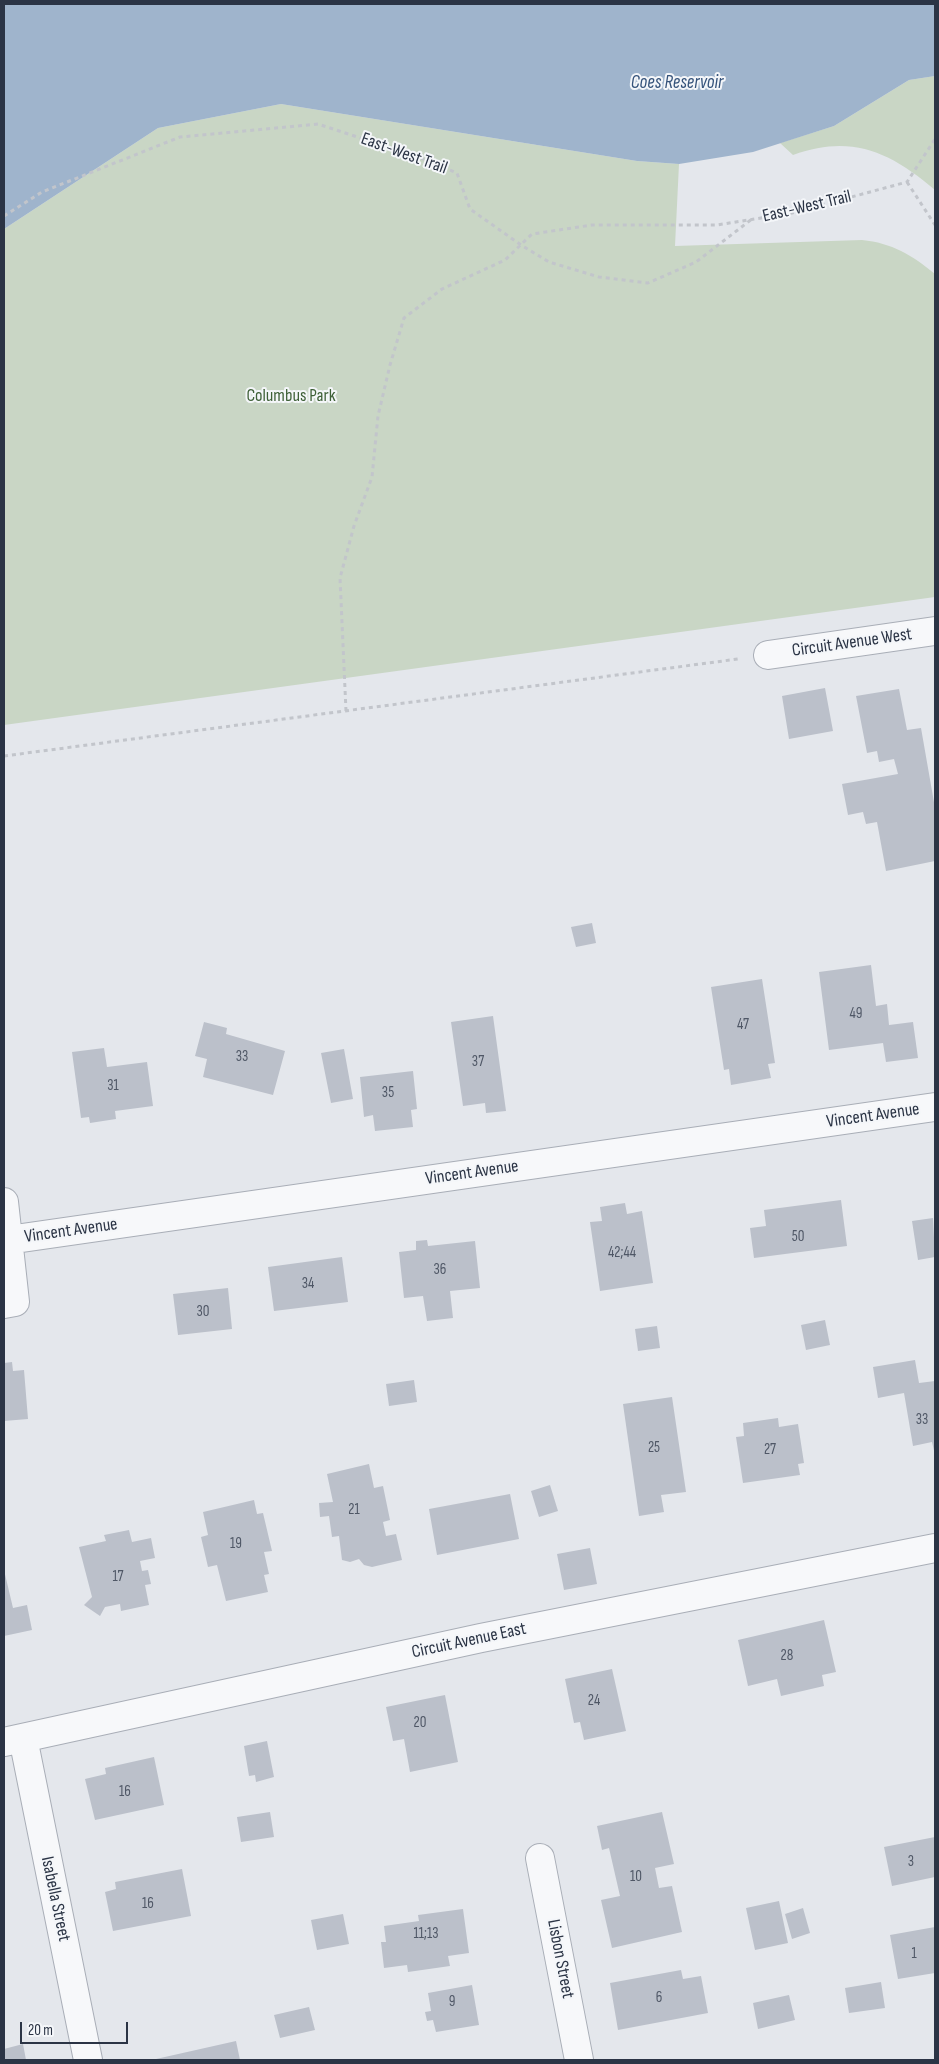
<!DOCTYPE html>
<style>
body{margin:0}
#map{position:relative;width:939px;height:2064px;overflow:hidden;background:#e4e7ec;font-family:"Sofia Sans Condensed",sans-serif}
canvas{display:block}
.frame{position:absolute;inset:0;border:5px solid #2b3445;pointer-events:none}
.scale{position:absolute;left:20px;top:2022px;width:108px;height:22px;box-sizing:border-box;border:2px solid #2b3445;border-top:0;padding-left:6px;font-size:15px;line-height:18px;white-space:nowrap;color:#2b3445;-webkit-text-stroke:4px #f4f6f9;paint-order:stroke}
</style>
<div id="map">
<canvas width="939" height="2064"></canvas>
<div class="frame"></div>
<div class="scale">20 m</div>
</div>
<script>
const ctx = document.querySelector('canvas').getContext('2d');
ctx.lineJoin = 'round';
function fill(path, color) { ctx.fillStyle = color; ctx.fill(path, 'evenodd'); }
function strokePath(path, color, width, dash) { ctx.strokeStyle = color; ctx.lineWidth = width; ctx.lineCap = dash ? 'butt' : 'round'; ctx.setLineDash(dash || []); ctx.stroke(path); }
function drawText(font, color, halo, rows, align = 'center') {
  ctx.font = font + ' "Sofia Sans Condensed",sans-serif'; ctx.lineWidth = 4; ctx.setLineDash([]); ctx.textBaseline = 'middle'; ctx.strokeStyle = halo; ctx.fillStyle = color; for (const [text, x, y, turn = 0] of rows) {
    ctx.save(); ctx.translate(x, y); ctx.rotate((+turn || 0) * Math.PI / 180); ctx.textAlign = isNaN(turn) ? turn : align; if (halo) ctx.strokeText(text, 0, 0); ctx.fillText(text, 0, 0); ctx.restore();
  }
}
const green = new Path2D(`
 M 935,76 L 935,190 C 890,152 852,134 793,155 L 780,143 L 834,126 L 909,80 Z
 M 281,104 L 637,161 L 679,164 L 675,246 L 862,240 C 892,243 912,255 935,274 L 935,597 L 4,725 L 4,229 L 158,128 Z`);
const water = new Path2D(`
 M 4,4 L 935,4 L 935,76 L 909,80 L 834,126 L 753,152 L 679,164 L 637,161 L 281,104 L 158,128 L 4,229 Z`);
const building = new Path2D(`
 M 825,688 L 833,731 L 789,739 L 782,696 Z
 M 899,689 L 907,730 L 921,728 L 935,808 L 935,861 L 886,871 L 877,822 L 866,824 L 863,812 L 848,815 L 842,784 L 898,774 L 894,759 L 879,762 L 877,751 L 867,753 L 856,696 Z
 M 592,923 L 596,943 L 576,947 L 571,927 Z
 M 871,965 L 876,1006 L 887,1004 L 889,1025 L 913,1022 L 918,1058 L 886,1062 L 883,1043 L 829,1050 L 819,972 Z
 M 762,979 L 775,1063 L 768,1064 L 771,1078 L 731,1085 L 729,1069 L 724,1070 L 711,987 Z
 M 493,1016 L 506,1111 L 486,1113 L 485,1103 L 463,1106 L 451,1022 Z
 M 204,1022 L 227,1028 L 226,1034 L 285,1051 L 273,1095 L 203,1077 L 207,1059 L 195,1056 Z
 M 104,1048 L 107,1067 L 147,1062 L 153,1106 L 115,1111 L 116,1119 L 90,1123 L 89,1117 L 81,1118 L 72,1052 Z
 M 344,1049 L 353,1099 L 331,1103 L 321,1053 Z
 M 413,1071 L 417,1109 L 411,1110 L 413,1127 L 375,1131 L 373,1115 L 364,1117 L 360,1077 Z
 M 841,1200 L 847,1246 L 754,1258 L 750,1228 L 766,1226 L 764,1210 Z
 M 625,1203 L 627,1214 L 642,1211 L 653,1283 L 600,1291 L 590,1222 L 602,1221 L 600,1207 Z
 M 933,1218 L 935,1257 L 918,1260 L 912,1221 Z
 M 427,1240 L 428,1246 L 475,1241 L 480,1288 L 450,1291 L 453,1318 L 427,1321 L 423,1296 L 404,1298 L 399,1252 L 416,1250 L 416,1241 Z
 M 342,1257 L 348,1302 L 274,1311 L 268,1267 Z
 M 228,1288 L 232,1329 L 178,1335 L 173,1294 Z
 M 825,1320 L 830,1345 L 806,1350 L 801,1325 Z
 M 657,1326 L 660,1348 L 638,1351 L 635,1329 Z
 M 915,1360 L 919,1383 L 935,1381 L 935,1455 L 932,1442 L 913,1446 L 904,1393 L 878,1398 L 873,1367 Z
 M 12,1362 L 13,1371 L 24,1370 L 28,1419 L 4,1421 L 4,1363 Z
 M 414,1380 L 417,1402 L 389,1406 L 386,1384 Z
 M 672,1397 L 686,1492 L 661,1495 L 664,1512 L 639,1516 L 623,1404 Z
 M 778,1418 L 779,1427 L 798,1424 L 804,1463 L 798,1464 L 800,1475 L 743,1483 L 736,1437 L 744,1436 L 743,1423 Z
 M 369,1464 L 374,1488 L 383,1486 L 390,1520 L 383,1522 L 386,1536 L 396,1534 L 402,1560 L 372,1567 L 364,1565 L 359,1559 L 350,1562 L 342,1560 L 339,1536 L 332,1537 L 329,1516 L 320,1517 L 319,1503 L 333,1502 L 327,1474 Z
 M 550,1485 L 558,1511 L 539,1517 L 531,1491 Z
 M 510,1494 L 519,1539 L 437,1555 L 429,1509 Z
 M 254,1500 L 257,1514 L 263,1513 L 272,1551 L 264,1552 L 269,1574 L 264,1575 L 268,1592 L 226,1601 L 217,1565 L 208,1567 L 201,1537 L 208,1535 L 203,1512 Z
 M 129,1530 L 132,1542 L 151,1538 L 155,1558 L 140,1561 L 142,1571 L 148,1570 L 151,1584 L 145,1585 L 149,1605 L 121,1611 L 120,1604 L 105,1607 L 100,1616 L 84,1605 L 92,1597 L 79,1547 L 106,1541 L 104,1535 Z
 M 590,1548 L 597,1584 L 564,1590 L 557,1554 Z
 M 4,1570 L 13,1608 L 27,1605 L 32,1630 L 4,1636 Z
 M 824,1620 L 836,1672 L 822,1675 L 824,1686 L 781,1696 L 777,1679 L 748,1686 L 738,1640 Z
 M 612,1669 L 626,1731 L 584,1740 L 580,1722 L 574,1723 L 565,1679 Z
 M 445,1695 L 458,1762 L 410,1772 L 404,1739 L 393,1741 L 386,1707 Z
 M 267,1741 L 274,1777 L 256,1782 L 255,1775 L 249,1776 L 244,1746 Z
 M 154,1757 L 164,1805 L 95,1820 L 85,1779 L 106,1774 L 105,1768 Z
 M 270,1812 L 274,1837 L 241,1842 L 237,1817 Z
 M 662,1812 L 674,1864 L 655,1868 L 659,1888 L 672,1886 L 682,1932 L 612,1948 L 601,1900 L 620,1896 L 609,1848 L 602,1850 L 597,1826 Z
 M 935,1837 L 935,1877 L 892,1886 L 884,1847 Z
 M 182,1869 L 191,1916 L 113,1931 L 105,1892 L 116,1889 L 115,1882 Z
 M 779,1901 L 788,1943 L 755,1950 L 746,1908 Z
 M 803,1908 L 810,1933 L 792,1939 L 785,1914 Z
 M 463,1909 L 469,1953 L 448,1956 L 450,1966 L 408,1972 L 407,1965 L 384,1968 L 381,1942 L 386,1942 L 384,1926 L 419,1921 L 418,1915 Z
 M 343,1914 L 349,1944 L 317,1950 L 311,1920 Z
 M 935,1927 L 935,1973 L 898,1979 L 890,1935 Z
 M 681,1970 L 683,1979 L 701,1976 L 708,2013 L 618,2030 L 610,1983 Z
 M 881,1982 L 885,2008 L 849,2013 L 845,1988 Z
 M 472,1985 L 479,2025 L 436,2032 L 433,2020 L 427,2021 L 425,2012 L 431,2011 L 428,1993 Z
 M 789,1995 L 795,2020 L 758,2029 L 753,2003 Z
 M 309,2007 L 315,2030 L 280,2038 L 274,2015 Z
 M 236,2041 L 240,2060 L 156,2060 L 156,2059 Z
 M 23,2044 L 26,2060 L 4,2060 L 4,2049 Z`);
const path = new Path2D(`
 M 907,182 L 935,225
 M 4,216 L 42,192 L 180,137 L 318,124 L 421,158 L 457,173 L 470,209 L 521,245 L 549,262 L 599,277 L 648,283 L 696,262 L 752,219
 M 346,711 L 340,578 L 354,526 L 372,477 L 378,416 L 390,365 L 404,318 L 442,289 L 505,260 L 532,234 L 592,225 L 717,225 L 792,213 L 907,182 L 935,139
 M 4,756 L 738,659`);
const street = new Path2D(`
 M 768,655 L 935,631
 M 4,1202 L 15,1302 L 4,1304
 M 8,1240 L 935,1107
 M 23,1738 L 88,2060
 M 4,1742 L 481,1638 L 935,1548
 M 540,1858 L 579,2060`);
const numberNames = [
 ["49",856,1014],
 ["47",743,1025],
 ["33",242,1057],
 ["37",478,1062],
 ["31",113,1086],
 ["35",388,1093],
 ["50",798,1237],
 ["42;44",622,1253],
 ["36",440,1270],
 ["34",308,1284],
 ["30",203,1312],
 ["33",922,1420],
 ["25",654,1448],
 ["27",770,1450],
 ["21",354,1510],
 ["19",236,1544],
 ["17",118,1577],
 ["28",787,1656],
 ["24",594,1701],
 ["20",420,1723],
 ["16",125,1792],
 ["3",911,1862],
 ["10",636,1877],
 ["16",148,1904],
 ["11;13",426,1934],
 ["1",914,1954],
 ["6",659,1998],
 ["9",452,2002]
];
const streetNames = [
 ["East-West Trail",404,154,20],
 ["East-West Trail",807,207,-13],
 ["Circuit Avenue West",852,643,-8],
 ["Vincent Avenue",873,1116,-8],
 ["Vincent Avenue",472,1173,-8],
 ["Vincent Avenue",71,1231,-8],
 ["Circuit Avenue East",469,1641,-12],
 ["Isabella Street",55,1899,78],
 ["Lisbon Street",560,1959,79]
];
const parkNames = [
 ["Columbus Park",291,396]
];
const waterNames = [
 ["Coes Reservoir",677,83]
];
fill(green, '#c9d6c5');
fill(water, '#9fb4cc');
fill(building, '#bbc0ca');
strokePath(street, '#a9aeb7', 30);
strokePath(path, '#c2c5cb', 3, [4, 4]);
strokePath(street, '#f7f8fa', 28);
drawText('15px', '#4f5766', null, numberNames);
drawText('18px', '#2b3445', '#f4f6f9', streetNames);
drawText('18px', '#3f6138', '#f4f6f9', parkNames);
drawText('italic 19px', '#34527a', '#f4f6f9', waterNames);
</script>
